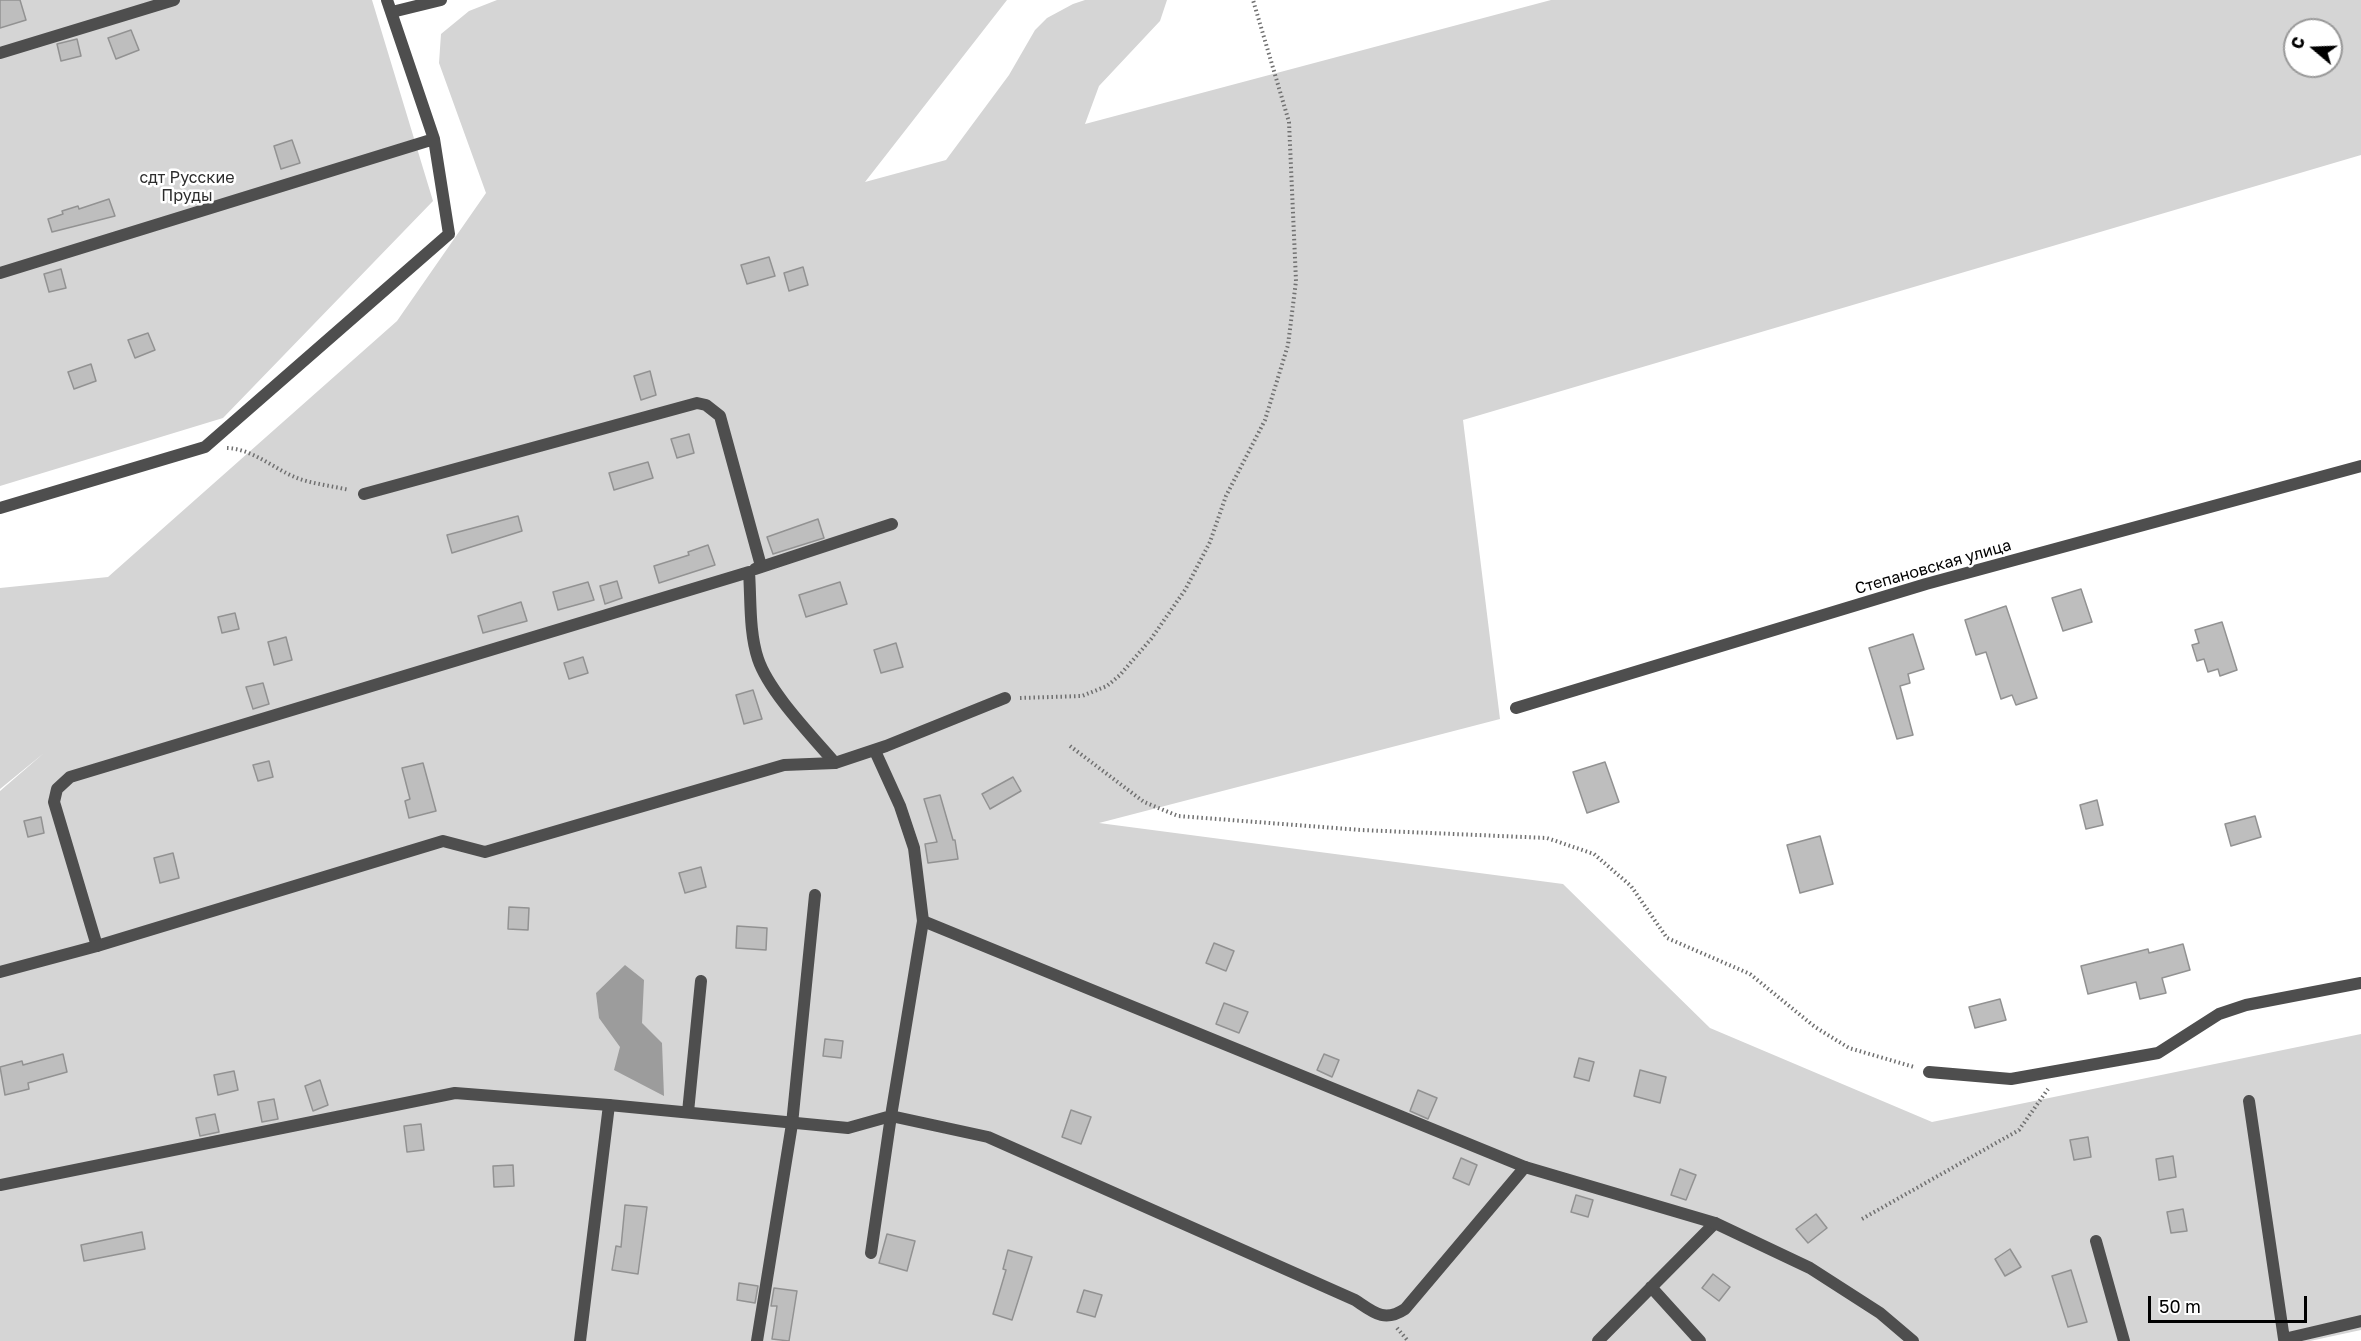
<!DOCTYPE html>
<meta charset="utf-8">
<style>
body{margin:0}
#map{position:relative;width:2361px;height:1341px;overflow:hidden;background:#fff;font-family:"Golos Text",sans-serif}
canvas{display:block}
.north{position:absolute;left:2283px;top:18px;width:60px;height:60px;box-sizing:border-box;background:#fff;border:2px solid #999;border-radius:50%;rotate:289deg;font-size:16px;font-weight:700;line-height:24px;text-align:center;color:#000}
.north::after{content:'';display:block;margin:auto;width:21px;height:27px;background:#000;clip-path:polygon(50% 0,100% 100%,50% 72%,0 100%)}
.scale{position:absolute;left:2148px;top:1296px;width:159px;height:27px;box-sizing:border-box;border:3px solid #000;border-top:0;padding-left:8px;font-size:18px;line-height:21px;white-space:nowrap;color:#000;-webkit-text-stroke:4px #fff;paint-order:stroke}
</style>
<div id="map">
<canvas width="2361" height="1341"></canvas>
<div class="north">С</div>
<div class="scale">50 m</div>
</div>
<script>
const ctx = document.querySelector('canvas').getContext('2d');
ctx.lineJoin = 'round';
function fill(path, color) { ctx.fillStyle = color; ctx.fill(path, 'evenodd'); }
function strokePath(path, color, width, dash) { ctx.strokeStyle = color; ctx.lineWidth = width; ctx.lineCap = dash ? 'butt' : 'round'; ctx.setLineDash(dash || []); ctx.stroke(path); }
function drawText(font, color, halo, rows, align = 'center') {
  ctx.font = font + ' "Golos Text",sans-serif'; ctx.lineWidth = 5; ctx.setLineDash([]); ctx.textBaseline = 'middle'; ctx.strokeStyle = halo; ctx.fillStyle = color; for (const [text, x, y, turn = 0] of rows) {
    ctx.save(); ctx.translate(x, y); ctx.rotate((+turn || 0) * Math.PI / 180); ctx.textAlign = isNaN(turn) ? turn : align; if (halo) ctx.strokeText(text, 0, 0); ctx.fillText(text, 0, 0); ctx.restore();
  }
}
const green = new Path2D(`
 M 0,0 L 372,0 L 433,201 L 223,418 L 0,486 Z
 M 497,0 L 1007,0 L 865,182 L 946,160 L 1009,75 L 1035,30 L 1047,18 L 1073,4 L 1085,0 L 1167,0 L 1160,21 L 1099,86 L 1085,124 L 1551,0 L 2361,0 L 2361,155 L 1463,420 L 1500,719 L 1099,823 L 1563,884 L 1710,1028 L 1932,1122 L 2361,1034 L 2361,1330 L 2310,1341 L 0,1341 L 0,791 L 44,753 L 0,789 L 0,588 L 108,577 L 397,321 L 486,193 L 439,63 L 441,34 L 469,11 ZM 2295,30 L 2331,30 L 2331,66 L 2295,66 Z`);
const water = new Path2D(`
 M 625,965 L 644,980 L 642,1023 L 662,1043 L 664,1096 L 614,1070 L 620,1047 L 599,1018 L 596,993 Z`);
const building = new Path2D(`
 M 0,0 L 20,0 L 26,20 L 0,28 Z
 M 131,30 L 139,50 L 116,59 L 108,38 Z
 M 77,39 L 81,56 L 61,61 L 57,44 Z
 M 292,140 L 300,163 L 281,169 L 274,146 Z
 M 109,199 L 115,216 L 52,232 L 48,219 L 63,214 L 62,211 L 78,206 L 79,209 Z
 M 769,257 L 775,276 L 747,284 L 741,265 Z
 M 803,267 L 808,285 L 789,291 L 784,273 Z
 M 61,269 L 66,288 L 49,292 L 44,274 Z
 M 148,333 L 155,350 L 135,358 L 128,340 Z
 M 91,364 L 96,381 L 74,389 L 68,372 Z
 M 650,371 L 656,395 L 641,400 L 634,376 Z
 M 689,434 L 694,453 L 677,458 L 671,439 Z
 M 648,462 L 653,478 L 614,490 L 609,473 Z
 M 518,516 L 522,531 L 452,553 L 447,535 Z
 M 818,519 L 824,538 L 773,554 L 767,537 Z
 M 708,545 L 715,565 L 659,583 L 654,566 L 689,555 L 688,552 Z
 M 617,581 L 622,598 L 605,604 L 600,586 Z
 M 588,582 L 594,600 L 558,610 L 553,592 Z
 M 840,582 L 847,604 L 806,617 L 799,595 Z
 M 2081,589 L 2092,622 L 2063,631 L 2052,598 Z
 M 521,602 L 527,621 L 483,633 L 478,616 Z
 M 2006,606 L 2037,698 L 2016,705 L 2012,695 L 2001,699 L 1986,652 L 1976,655 L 1965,620 Z
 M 235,613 L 239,629 L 222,633 L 218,617 Z
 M 2222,622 L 2237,670 L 2220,676 L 2218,669 L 2208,672 L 2204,659 L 2197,661 L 2192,645 L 2199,643 L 2195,630 Z
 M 1913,634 L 1924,669 L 1908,674 L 1910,683 L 1900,686 L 1913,735 L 1897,739 L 1869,648 Z
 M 286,637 L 292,660 L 274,665 L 268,642 Z
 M 896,643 L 903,667 L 881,673 L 874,650 Z
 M 583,657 L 588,673 L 569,679 L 564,663 Z
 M 263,683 L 269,704 L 253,709 L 246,687 Z
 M 753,690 L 762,719 L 744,724 L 736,695 Z
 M 269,761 L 273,777 L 258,781 L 253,765 Z
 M 1605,762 L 1619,802 L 1587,813 L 1573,772 Z
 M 423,763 L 436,811 L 409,818 L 405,801 L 410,799 L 402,768 Z
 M 1013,777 L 1021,791 L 990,809 L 982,794 Z
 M 940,795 L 953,840 L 955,840 L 958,859 L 928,863 L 925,844 L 937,842 L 924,799 Z
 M 2097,800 L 2103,825 L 2086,829 L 2080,805 Z
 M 2255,816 L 2261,837 L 2231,846 L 2225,824 Z
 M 41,817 L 44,833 L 28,837 L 24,821 Z
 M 1820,836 L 1833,884 L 1800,893 L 1787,845 Z
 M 173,853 L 179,878 L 160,883 L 154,858 Z
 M 701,867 L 706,887 L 685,893 L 679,873 Z
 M 509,907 L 529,908 L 528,930 L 508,929 Z
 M 737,926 L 767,928 L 766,950 L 736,948 Z
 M 1214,943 L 1234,951 L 1226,971 L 1206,963 Z
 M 2183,944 L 2190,970 L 2162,978 L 2166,993 L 2140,999 L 2136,982 L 2088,994 L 2081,966 L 2148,949 L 2149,953 Z
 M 2000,999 L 2006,1020 L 1975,1028 L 1969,1007 Z
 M 1224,1003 L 1248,1012 L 1239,1033 L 1216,1024 Z
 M 825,1039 L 843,1041 L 841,1058 L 823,1056 Z
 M 63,1054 L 67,1072 L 28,1083 L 29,1089 L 5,1095 L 0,1067 L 22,1061 L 23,1065 Z
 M 1324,1054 L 1339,1060 L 1332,1077 L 1317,1070 Z
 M 1579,1058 L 1594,1062 L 1589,1081 L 1574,1077 Z
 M 1640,1070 L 1666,1077 L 1660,1103 L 1634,1096 Z
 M 234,1071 L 238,1090 L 218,1095 L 214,1075 Z
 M 320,1080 L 328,1105 L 313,1111 L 305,1086 Z
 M 1418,1090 L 1437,1098 L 1428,1119 L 1410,1111 Z
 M 274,1099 L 278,1119 L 262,1122 L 258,1102 Z
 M 1071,1110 L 1091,1117 L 1081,1144 L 1062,1137 Z
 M 215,1114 L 219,1132 L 200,1136 L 196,1118 Z
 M 421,1124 L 424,1150 L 407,1152 L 404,1126 Z
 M 2088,1137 L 2091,1157 L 2074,1160 L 2070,1140 Z
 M 2173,1156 L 2176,1177 L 2159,1180 L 2156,1159 Z
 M 1461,1158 L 1477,1165 L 1469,1185 L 1453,1178 Z
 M 513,1165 L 514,1186 L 494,1187 L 493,1166 Z
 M 1680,1169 L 1696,1175 L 1686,1200 L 1671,1195 Z
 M 1576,1195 L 1593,1200 L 1588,1217 L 1571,1212 Z
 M 625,1205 L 647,1207 L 638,1274 L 612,1270 L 616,1246 L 621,1247 Z
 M 2183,1209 L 2187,1231 L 2171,1233 L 2167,1212 Z
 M 1816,1214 L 1827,1228 L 1808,1243 L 1796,1229 Z
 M 142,1232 L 145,1249 L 84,1261 L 81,1245 Z
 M 887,1234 L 915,1241 L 907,1271 L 879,1263 Z
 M 2010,1249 L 2021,1267 L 2005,1276 L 1995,1259 Z
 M 1008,1250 L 1032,1257 L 1012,1320 L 993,1314 L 1006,1270 L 1003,1269 Z
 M 2071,1270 L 2087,1322 L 2068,1327 L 2052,1276 Z
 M 1713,1274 L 1730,1287 L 1719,1301 L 1702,1288 Z
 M 739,1283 L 758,1286 L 755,1303 L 737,1300 Z
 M 774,1288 L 797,1291 L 789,1341 L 772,1339 L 777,1306 L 771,1306 Z
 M 1084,1290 L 1102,1295 L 1095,1317 L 1077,1312 Z`);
const path = new Path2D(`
 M 227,448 C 253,449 274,469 297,478 C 313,484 333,486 349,490
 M 1020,698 L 1082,696 L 1107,686 L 1120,675 L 1151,639 L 1185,590 L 1210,542 L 1226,496 L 1265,420 L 1288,345 L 1296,281 L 1289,122 L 1253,0
 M 1070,746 L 1144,802 L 1178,816 L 1361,830 L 1547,838 L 1594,854 L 1631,886 L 1667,938 L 1750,974 L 1815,1027 L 1849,1048 L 1914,1067
 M 1862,1219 L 2019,1130 L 2048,1089
 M 1397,1328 L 1408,1341`);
const lane = new Path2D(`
 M 0,53 L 174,0
 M 0,273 L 434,139
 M 364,494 L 697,403 L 706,405 L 720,416 L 761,566
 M 0,508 L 205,447 L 449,234 L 434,139 L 387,0
 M 755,569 L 892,524
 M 923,921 L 1525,1167
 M 97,946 L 54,802 L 57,789 L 70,777 L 749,572 C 751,600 749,632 758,659 C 769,692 812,736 835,763
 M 2249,1101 L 2284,1339 L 2361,1321
 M 688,1112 L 701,981
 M 2096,1241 L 2124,1341
 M 871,1253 L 891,1116
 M 1651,1287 L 1700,1341
 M 580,1341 L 609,1105
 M 757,1341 L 792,1124 L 815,895
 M 1598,1341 L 1715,1223`);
const street = new Path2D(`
 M 392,12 L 441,0
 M 1516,708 L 1926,584 L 2361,466
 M 875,751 L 900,806 L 914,848 L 923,921 L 891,1116
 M 0,972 L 97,946 L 443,841 L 485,852 L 784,765 L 835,763 L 886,746 L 1005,698
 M 1929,1072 L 2011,1079 L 2158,1053 L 2219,1014 L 2246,1005 L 2361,983
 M 0,1185 L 455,1093 L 609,1105 L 848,1128 L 891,1116 L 988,1137 L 1355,1300 C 1373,1312 1384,1323 1405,1309 L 1525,1167 L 1715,1223 L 1810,1268 L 1880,1313 L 1913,1341`);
const parkNames = [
 ["сдт Русские",187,178],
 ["Пруды",187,196]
];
const streetNames = [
 ["Степановская улица",1933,567,-16]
];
fill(green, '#d5d5d5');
fill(water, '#9c9c9c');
fill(building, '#bebebe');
strokePath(building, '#929292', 1.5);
strokePath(path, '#707070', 4, [1.5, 3]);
strokePath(lane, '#4e4e4e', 12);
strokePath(street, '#4e4e4e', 12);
drawText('16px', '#2c2c2c', '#fff', parkNames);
drawText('16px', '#000', '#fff', streetNames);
</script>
